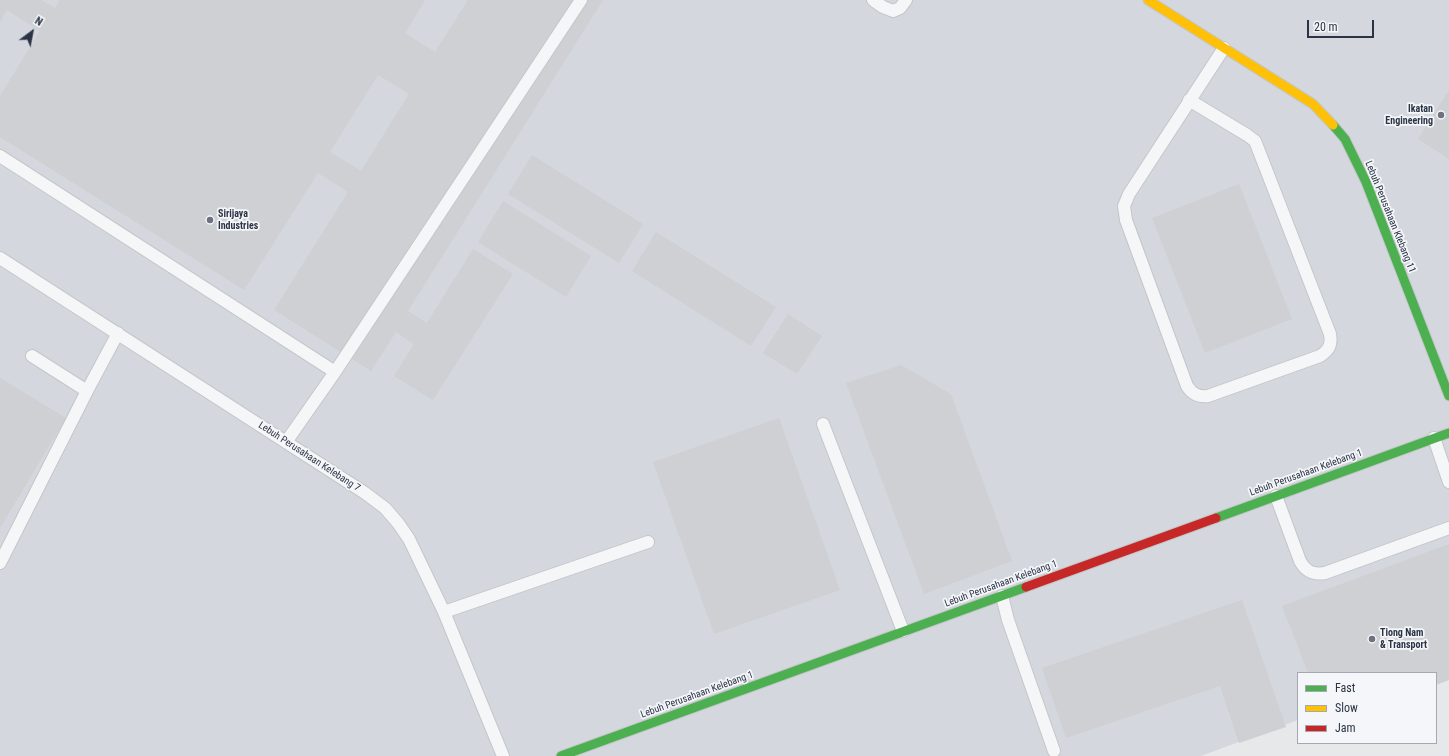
<!DOCTYPE html>
<style>
body{margin:0}
#map{position:relative;width:1449px;height:756px;overflow:hidden;background:#e6e8ea;font-family:"Roboto Condensed",sans-serif}
canvas{display:block}
.legend{position:absolute;left:1297px;top:672px;width:140px;height:72px;box-sizing:border-box;background:#f4f6f9;border:1px solid #a4a8b1;margin:0;padding:5px 7px;list-style:none;font-size:12px;color:#2b3445}
.legend li{display:flex;align-items:center;gap:8px;height:20px}
.legend b{width:20px;border:1px solid #a4a8b1}
.north{position:absolute;left:12px;top:12px;width:40px;height:40px;-webkit-text-stroke:3px #f4f6f9;paint-order:stroke;rotate:32deg;font-size:11px;font-weight:700;line-height:16px;text-align:center;color:#2b3445}
.north::after{content:'';display:block;margin:auto;width:14px;height:18px;background:#2b3445;clip-path:polygon(50% 0,100% 100%,50% 72%,0 100%)}
.scale{position:absolute;left:1307px;top:20px;width:67px;height:18px;box-sizing:border-box;border:2px solid #2b3445;border-top:0;padding-left:5px;font-size:12px;line-height:14px;white-space:nowrap;color:#2b3445;-webkit-text-stroke:3px #f4f6f9;paint-order:stroke}
</style>
<div id="map">
<canvas width="1449" height="756"></canvas>
<ul class="legend">
<li><b style="height:5px;background:#4caf50"></b>Fast</li>
<li><b style="height:5px;background:#ffc107"></b>Slow</li>
<li><b style="height:5px;background:#c62828"></b>Jam</li>
</ul>
<div class="north">N</div>
<div class="scale">20 m</div>
</div>
<script>
const ctx = document.querySelector('canvas').getContext('2d');
ctx.lineJoin = 'round';
function fill(path, color) { ctx.fillStyle = color; ctx.fill(path, 'evenodd'); }
function strokePath(path, color, width, dash) { ctx.strokeStyle = color; ctx.lineWidth = width; ctx.lineCap = dash ? 'butt' : 'round'; ctx.setLineDash(dash || []); ctx.stroke(path); }
function drawText(font, color, halo, rows, align = 'center') {
  ctx.font = font + ' "Roboto Condensed",sans-serif'; ctx.lineWidth = 3.5; ctx.setLineDash([]); ctx.textBaseline = 'middle'; ctx.strokeStyle = halo; ctx.fillStyle = color; for (const [text, x, y, turn = 0] of rows) {
    ctx.save(); ctx.translate(x, y); ctx.rotate((+turn || 0) * Math.PI / 180); ctx.textAlign = isNaN(turn) ? turn : align; if (halo) ctx.strokeText(text, 0, 0); ctx.fillText(text, 0, 0); ctx.restore();
  }
}
const built = new Path2D(`
 M 0,0 L 1449,0 L 1449,663 L 1422,673 L 1298,673 L 1298,720 L 1201,756 L 0,756 Z`);
const building = new Path2D(`
 M 0,0 L 41,0 L 55,8 L 60,0 L 425,0 L 405,33 L 435,52 L 468,0 L 603,0 L 408,311 L 427,323 L 473,249 L 513,274 L 433,400 L 394,376 L 414,344 L 396,332 L 371,371 L 274,310 L 348,192 L 318,173 L 244,290 L 0,137 L 0,96 L 40,31 L 7,10 L 0,22 ZM 378,75 L 409,94 L 361,171 L 330,152 Z
 M 1449,90 L 1449,159 L 1418,139 Z
 M 532,155 L 643,224 L 619,263 L 508,194 Z
 M 1239,184 L 1292,319 L 1205,353 L 1152,218 Z
 M 503,201 L 591,256 L 566,297 L 478,242 Z
 M 656,232 L 776,307 L 751,346 L 632,271 Z
 M 788,314 L 822,336 L 797,374 L 763,353 Z
 M 901,365 L 951,394 L 1012,561 L 924,594 L 846,383 Z
 M 0,378 L 66,418 L 0,528 Z
 M 779,418 L 840,590 L 714,634 L 653,462 Z
 M 1449,544 L 1449,680 L 1436,685 L 1436,673 L 1308,673 L 1282,606 Z
 M 1242,600 L 1286,727 L 1239,743 L 1220,686 L 1066,738 L 1042,668 Z`);
const lane = new Path2D(`
 M 873,0 L 883,7 L 893,11 L 900,8 L 906,0
 M 1189,100 L 1247,135 L 1255,141 L 1257,146 L 1330,334 C 1332,345 1329,350 1320,356 L 1208,396 C 1198,397 1192,394 1187,386 L 1126,220 L 1124,206 L 1129,194 L 1224,48
 M 0,156 L 335,372 L 286,442
 M 0,258 L 365,493 L 385,508 L 398,523 L 409,539 L 444,612 L 503,756
 M 32,356 L 87,391
 M 335,372 L 581,0
 M 823,424 L 903,631
 M 1434,438 L 1449,482
 M 1276,496 L 1300,561 C 1306,572 1314,575 1325,573 L 1449,528
 M 0,563 L 87,391 L 118,333
 M 1002,596 L 1008,620 L 1054,751
 M 444,612 L 648,542`);
const fast = new Path2D(`
 M 1333,125 L 1345,139 L 1366,182 L 1449,396
 M 1216,518 L 1449,433
 M 561,756 L 1026,587`);
const slow = new Path2D(`
 M 1148,0 L 1313,104 L 1333,125`);
const jam = new Path2D(`
 M 1026,587 L 1216,518`);
const markers = [
 [1441,115,4,"#6c737f"],
 [210,220,4,"#6c737f"],
 [1372,639,4,"#6c737f"]
];
const poiNames = [
 ["Ikatan",1433,109,"right"],
 ["Engineering",1433,121,"right"],
 ["Sirijaya",218,214],
 ["Industries",218,226],
 ["Tiong Nam",1380,633],
 ["& Transport",1380,645]
];
const streetNames = [
 ["Lebuh Perusahaan Klebang 11",1390,217,68],
 ["Lebuh Perusahaan Kelebang 7",309,457,33],
 ["Lebuh Perusahaan Kelebang 1",1306,473,-20],
 ["Lebuh Perusahaan Kelebang 1",1001,584,-20],
 ["Lebuh Perusahaan Kelebang 1",697,695,-20]
];
fill(built, '#d4d7dd');
fill(building, '#ced0d3');
strokePath(lane, '#c4c6c8', 14);
strokePath(fast, '#c4c6c8', 11);
strokePath(slow, '#c4c6c8', 11);
strokePath(jam, '#c4c6c8', 11);
strokePath(lane, '#f5f6f7', 12);
strokePath(fast, '#4caf50', 9);
strokePath(slow, '#ffc107', 9);
strokePath(jam, '#c62828', 9);
for (const [x, y, r, color] of markers) { const dot = new Path2D(); dot.arc(x, y, r, 0, 2 * Math.PI); ctx.fillStyle = color; ctx.fill(dot); strokePath(dot, '#f4f6f9', 1.5); }
drawText('bold 10px', '#2b3445', '#f4f6f9', poiNames, 'left');
drawText('10px', '#2b3445', '#f4f6f9', streetNames);
</script>
